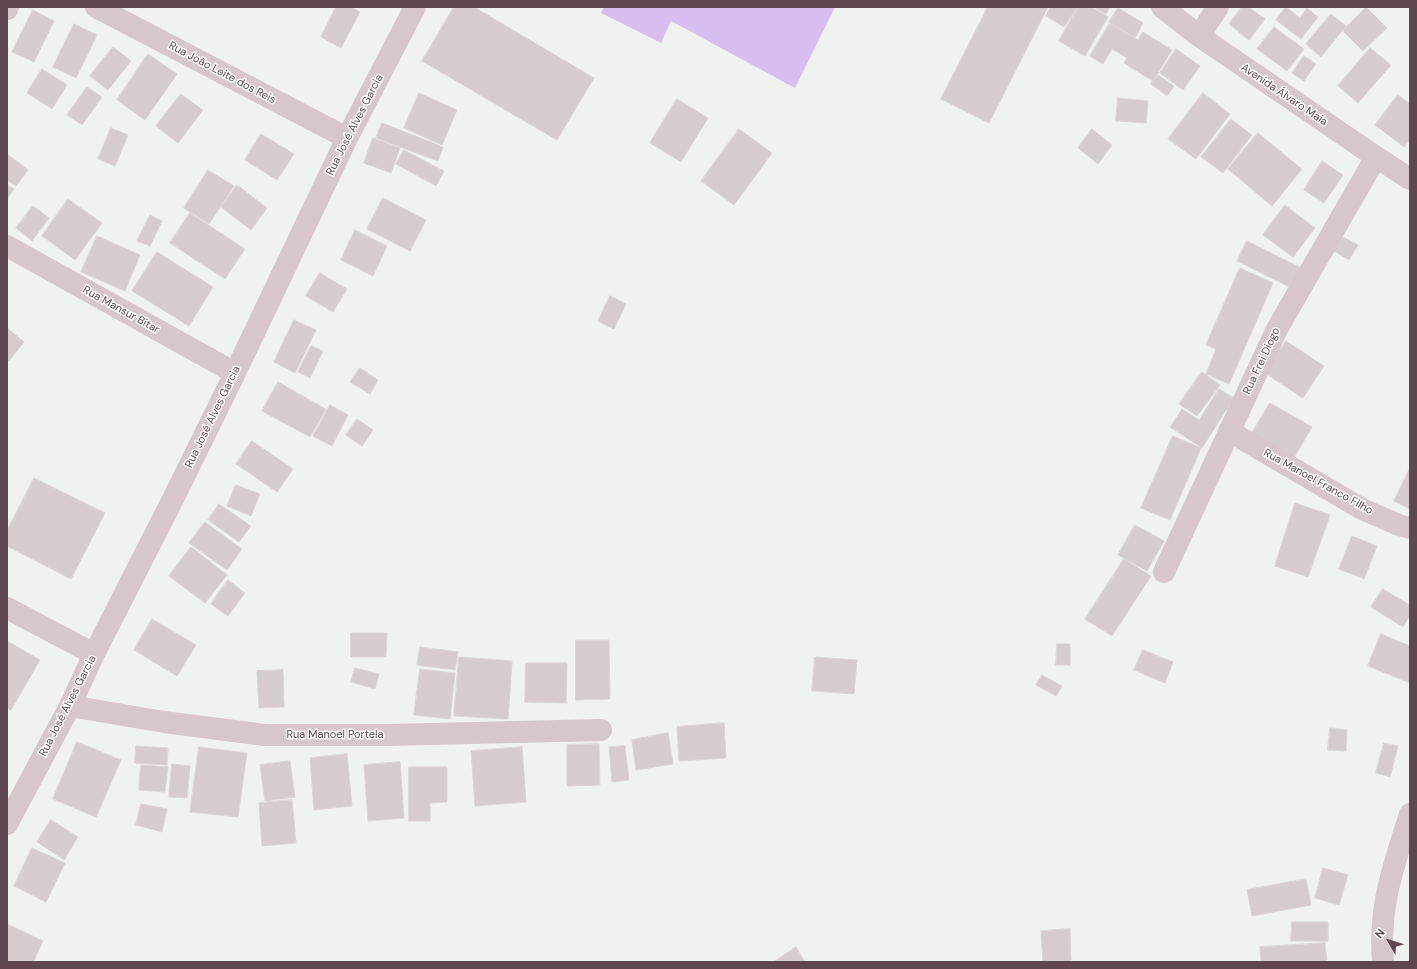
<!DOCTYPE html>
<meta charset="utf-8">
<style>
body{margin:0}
#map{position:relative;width:1417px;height:969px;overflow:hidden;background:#f0f2f0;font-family:"DM Sans",sans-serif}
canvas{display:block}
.frame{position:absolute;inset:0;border:8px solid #5e4750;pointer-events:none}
.north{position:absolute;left:1369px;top:921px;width:40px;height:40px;-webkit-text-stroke:3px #fff;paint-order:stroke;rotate:309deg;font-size:11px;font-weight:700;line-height:16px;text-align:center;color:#5e4750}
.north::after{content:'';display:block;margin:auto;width:14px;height:18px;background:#5e4750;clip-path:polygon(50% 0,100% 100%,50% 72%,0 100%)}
</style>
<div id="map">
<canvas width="1417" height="969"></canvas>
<div class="frame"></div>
<div class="north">N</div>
</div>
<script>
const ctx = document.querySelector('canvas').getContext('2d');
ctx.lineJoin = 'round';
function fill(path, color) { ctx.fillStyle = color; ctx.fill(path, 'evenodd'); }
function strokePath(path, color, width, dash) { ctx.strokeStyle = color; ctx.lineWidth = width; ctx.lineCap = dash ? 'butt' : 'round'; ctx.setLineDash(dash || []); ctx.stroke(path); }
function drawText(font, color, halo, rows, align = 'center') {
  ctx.font = font + ' "DM Sans",sans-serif'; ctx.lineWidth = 3; ctx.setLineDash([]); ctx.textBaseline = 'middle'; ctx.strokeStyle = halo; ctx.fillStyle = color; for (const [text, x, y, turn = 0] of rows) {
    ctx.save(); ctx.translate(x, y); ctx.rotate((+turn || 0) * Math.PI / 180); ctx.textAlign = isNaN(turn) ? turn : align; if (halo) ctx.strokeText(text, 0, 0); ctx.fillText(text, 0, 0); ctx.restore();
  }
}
const green = new Path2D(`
 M 604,7 L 835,7 L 795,88 L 671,21 L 661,43 L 601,13 Z`);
const building = new Path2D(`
 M 336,7 L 351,7 L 360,12 L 341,48 L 321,37 Z
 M 454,7 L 474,7 L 594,78 L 557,140 L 422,61 Z
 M 988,7 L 1048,7 L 989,123 L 941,99 Z
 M 1051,7 L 1077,7 L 1064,27 L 1046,16 Z
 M 1078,7 L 1091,7 L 1108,17 L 1085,56 L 1059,41 Z
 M 1094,7 L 1110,7 L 1106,14 Z
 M 1242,7 L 1248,7 L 1265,19 L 1249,40 L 1229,24 Z
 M 1286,7 L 1300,18 L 1307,8 L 1318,17 L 1301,39 L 1276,20 Z
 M 1366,7 L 1387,28 L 1363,51 L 1343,31 Z
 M 1118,8 L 1143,23 L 1135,38 L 1109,22 Z
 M 33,10 L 54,21 L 34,62 L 12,52 Z
 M 1331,14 L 1346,26 L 1321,57 L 1306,44 Z
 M 1110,23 L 1138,40 L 1143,32 L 1172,50 L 1153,81 L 1124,63 L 1127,58 L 1112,49 L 1103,64 L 1090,56 Z
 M 74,24 L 97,35 L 76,78 L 53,67 Z
 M 1274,27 L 1304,49 L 1287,71 L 1257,49 Z
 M 113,47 L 131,61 L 108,90 L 90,76 Z
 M 1370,48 L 1391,65 L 1358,103 L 1338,86 Z
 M 1176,49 L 1200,66 L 1183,90 L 1160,73 Z
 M 148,54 L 177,74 L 145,120 L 117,100 Z
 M 1304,56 L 1316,64 L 1304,81 L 1292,73 Z
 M 42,69 L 67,85 L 52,109 L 27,93 Z
 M 1158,75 L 1174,86 L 1167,96 L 1151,84 Z
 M 87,87 L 102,97 L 82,125 L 67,115 Z
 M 419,93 L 457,110 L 442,145 L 404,128 Z
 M 1203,93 L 1230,114 L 1196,159 L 1168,139 Z
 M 181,94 L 203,110 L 178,143 L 156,126 Z
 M 1398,95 L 1410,104 L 1410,140 L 1404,147 L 1375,125 Z
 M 1118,98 L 1148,101 L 1146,123 L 1116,121 Z
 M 677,99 L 708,118 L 681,162 L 650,143 Z
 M 1231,119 L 1252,135 L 1223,173 L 1201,157 Z
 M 382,123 L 443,147 L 438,161 L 376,138 Z
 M 111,128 L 128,135 L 115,166 L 98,159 Z
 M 739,129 L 772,153 L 734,205 L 701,181 Z
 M 1092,129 L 1112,145 L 1098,164 L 1078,148 Z
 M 1258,133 L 1302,169 L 1272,206 L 1228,169 Z
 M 261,134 L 294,154 L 277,180 L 245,160 Z
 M 373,138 L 400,148 L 391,173 L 364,163 Z
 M 404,150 L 444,171 L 436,186 L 396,164 Z
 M 7,154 L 28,170 L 16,186 L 7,180 Z
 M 1322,161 L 1343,175 L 1324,203 L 1304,190 Z
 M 208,170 L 234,186 L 209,224 L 184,208 Z
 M 7,185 L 14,189 L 7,199 Z
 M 237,185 L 267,208 L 251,230 L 221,207 Z
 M 383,198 L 426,220 L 410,251 L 367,229 Z
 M 68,199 L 102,223 L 75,260 L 42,236 Z
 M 1285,205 L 1315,228 L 1293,257 L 1263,235 Z
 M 33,206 L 49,218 L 32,241 L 16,228 Z
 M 190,213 L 245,249 L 225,279 L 170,243 Z
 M 150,215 L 162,221 L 150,246 L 137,241 Z
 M 355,230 L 387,246 L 373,276 L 341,260 Z
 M 97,236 L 140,255 L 125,291 L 81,272 Z
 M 1343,237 L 1358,245 L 1349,260 L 1334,251 Z
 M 1247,241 L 1301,268 L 1292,288 L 1237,261 Z
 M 157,252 L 213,287 L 189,326 L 132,291 Z
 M 1240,268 L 1273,283 L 1229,384 L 1206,374 L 1216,349 L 1206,345 Z
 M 320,273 L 347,289 L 333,312 L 306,296 Z
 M 610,296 L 626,304 L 614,329 L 598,321 Z
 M 294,320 L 316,330 L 295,373 L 274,362 Z
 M 7,328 L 24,342 L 9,361 L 7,359 Z
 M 1286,341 L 1324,366 L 1303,398 L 1265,373 Z
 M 311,346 L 323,351 L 310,378 L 298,372 Z
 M 360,368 L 378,380 L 370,394 L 350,382 Z
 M 1202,372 L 1220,385 L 1197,416 L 1179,404 Z
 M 278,382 L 326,409 L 310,437 L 262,411 Z
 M 1219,389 L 1234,398 L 1202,448 L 1170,427 L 1182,409 L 1199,420 Z
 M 1270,403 L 1312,427 L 1292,461 L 1250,436 Z
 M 330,405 L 348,415 L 332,446 L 313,436 Z
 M 357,419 L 373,430 L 362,446 L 346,435 Z
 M 1173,436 L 1201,448 L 1170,520 L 1141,508 Z
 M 252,441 L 293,469 L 277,492 L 236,464 Z
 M 1410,468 L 1410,509 L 1394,501 Z
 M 34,478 L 105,513 L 71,579 L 7,546 L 7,531 Z
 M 236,485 L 260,494 L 251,516 L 227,506 Z
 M 1295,503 L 1330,515 L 1308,577 L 1275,566 Z
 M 219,504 L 251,526 L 239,542 L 208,520 Z
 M 205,522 L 242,549 L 227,570 L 189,543 Z
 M 1135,525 L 1164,541 L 1147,571 L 1118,555 Z
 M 1352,536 L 1377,546 L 1364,579 L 1339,569 Z
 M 191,547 L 227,575 L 205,603 L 169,576 Z
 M 1124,559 L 1151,576 L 1112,636 L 1085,619 Z
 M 228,580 L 245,593 L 228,616 L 211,604 Z
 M 1383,589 L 1410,605 L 1410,615 L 1403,627 L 1371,607 Z
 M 152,619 L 196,645 L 177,676 L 134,650 Z
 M 351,633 L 387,633 L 386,657 L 351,657 Z
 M 1381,634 L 1410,646 L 1410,683 L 1368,666 Z
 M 576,640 L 609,640 L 610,699 L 576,700 Z
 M 7,641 L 40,660 L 11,710 L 7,708 Z
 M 1057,644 L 1070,644 L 1070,665 L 1056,665 Z
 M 420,647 L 458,652 L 455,670 L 417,665 Z
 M 1143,650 L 1173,662 L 1165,683 L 1134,670 Z
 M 459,657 L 512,661 L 508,719 L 454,716 Z
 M 815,657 L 857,660 L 854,694 L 812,691 Z
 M 526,663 L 567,663 L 566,703 L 525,702 Z
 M 355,668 L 379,674 L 375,689 L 351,682 Z
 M 420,669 L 455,673 L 450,719 L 414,715 Z
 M 283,670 L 284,707 L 259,708 L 257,671 Z
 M 1042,675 L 1062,686 L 1056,696 L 1036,685 Z
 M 724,723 L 726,758 L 679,761 L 677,727 Z
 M 1330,728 L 1347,730 L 1346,751 L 1328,750 Z
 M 668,733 L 673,764 L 636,770 L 632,740 Z
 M 77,742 L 121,760 L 96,817 L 53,799 Z
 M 1384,743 L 1398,746 L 1390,777 L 1376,773 Z
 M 599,744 L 600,785 L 567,786 L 567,745 Z
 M 136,746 L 168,748 L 167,765 L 135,763 Z
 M 625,746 L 629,780 L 612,782 L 609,747 Z
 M 199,747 L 247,753 L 238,817 L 190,812 Z
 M 522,747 L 526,802 L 475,806 L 471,751 Z
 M 347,754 L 352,806 L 314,810 L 310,758 Z
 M 290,761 L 295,797 L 265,801 L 260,765 Z
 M 400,762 L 404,818 L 368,821 L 364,765 Z
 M 172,764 L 190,766 L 187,798 L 169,797 Z
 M 141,765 L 168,767 L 165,792 L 139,790 Z
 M 409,767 L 447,767 L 447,802 L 430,803 L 430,821 L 409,821 Z
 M 292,800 L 296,843 L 262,846 L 259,803 Z
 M 141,804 L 167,809 L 162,832 L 136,825 Z
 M 51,820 L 78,837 L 64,860 L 37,842 Z
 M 32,848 L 65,863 L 46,902 L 14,886 Z
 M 1323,868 L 1348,875 L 1339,905 L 1315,898 Z
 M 1306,879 L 1311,905 L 1252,916 L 1247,890 Z
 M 1292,922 L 1328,922 L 1328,941 L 1291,941 Z
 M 7,924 L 43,941 L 33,962 L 7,962 Z
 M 1070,929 L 1071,962 L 1043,962 L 1041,931 Z
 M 1325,943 L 1327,962 L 1261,962 L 1260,947 Z
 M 796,947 L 805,962 L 774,962 Z`);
const minor = new Path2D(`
 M 96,7 L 347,138
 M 1162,7 L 1199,36 L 1376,157 L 1410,179
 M 7,9 L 8,7
 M 1199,36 L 1218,7
 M 7,246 L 235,373
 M 1229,431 L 1362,509 L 1399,525 L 1410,528
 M 1164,572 L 1277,329 L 1376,157
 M 7,608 L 94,654
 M 70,706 L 164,722 L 265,735 L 388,735 L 601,730
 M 7,824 L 70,706 L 94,654 L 174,497 L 235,373 L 347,138 L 415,7
 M 1383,962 C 1378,908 1394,864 1410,814`);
const streetNames = [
 ["Rua João Leite dos Reis",222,73,28],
 ["Avenida Álvaro Maia",1284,95,34],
 ["Rua José Alves Garcia",355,125,-63],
 ["Rua Mansur Bitar",121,310,29],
 ["Rua Frei Diogo",1262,361,-65],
 ["Rua José Alves Garcia",213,417,-64],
 ["Rua Manoel Franco Filho",1318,482,29],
 ["Rua José Alves Garcia",68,706,-63],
 ["Rua Manoel Portela",335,735]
];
fill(green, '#d8bdf1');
fill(building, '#d5ccce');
strokePath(building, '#dbd4d5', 1);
strokePath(minor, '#d8c6cd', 22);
drawText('11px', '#5e4750', '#fff', streetNames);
</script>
